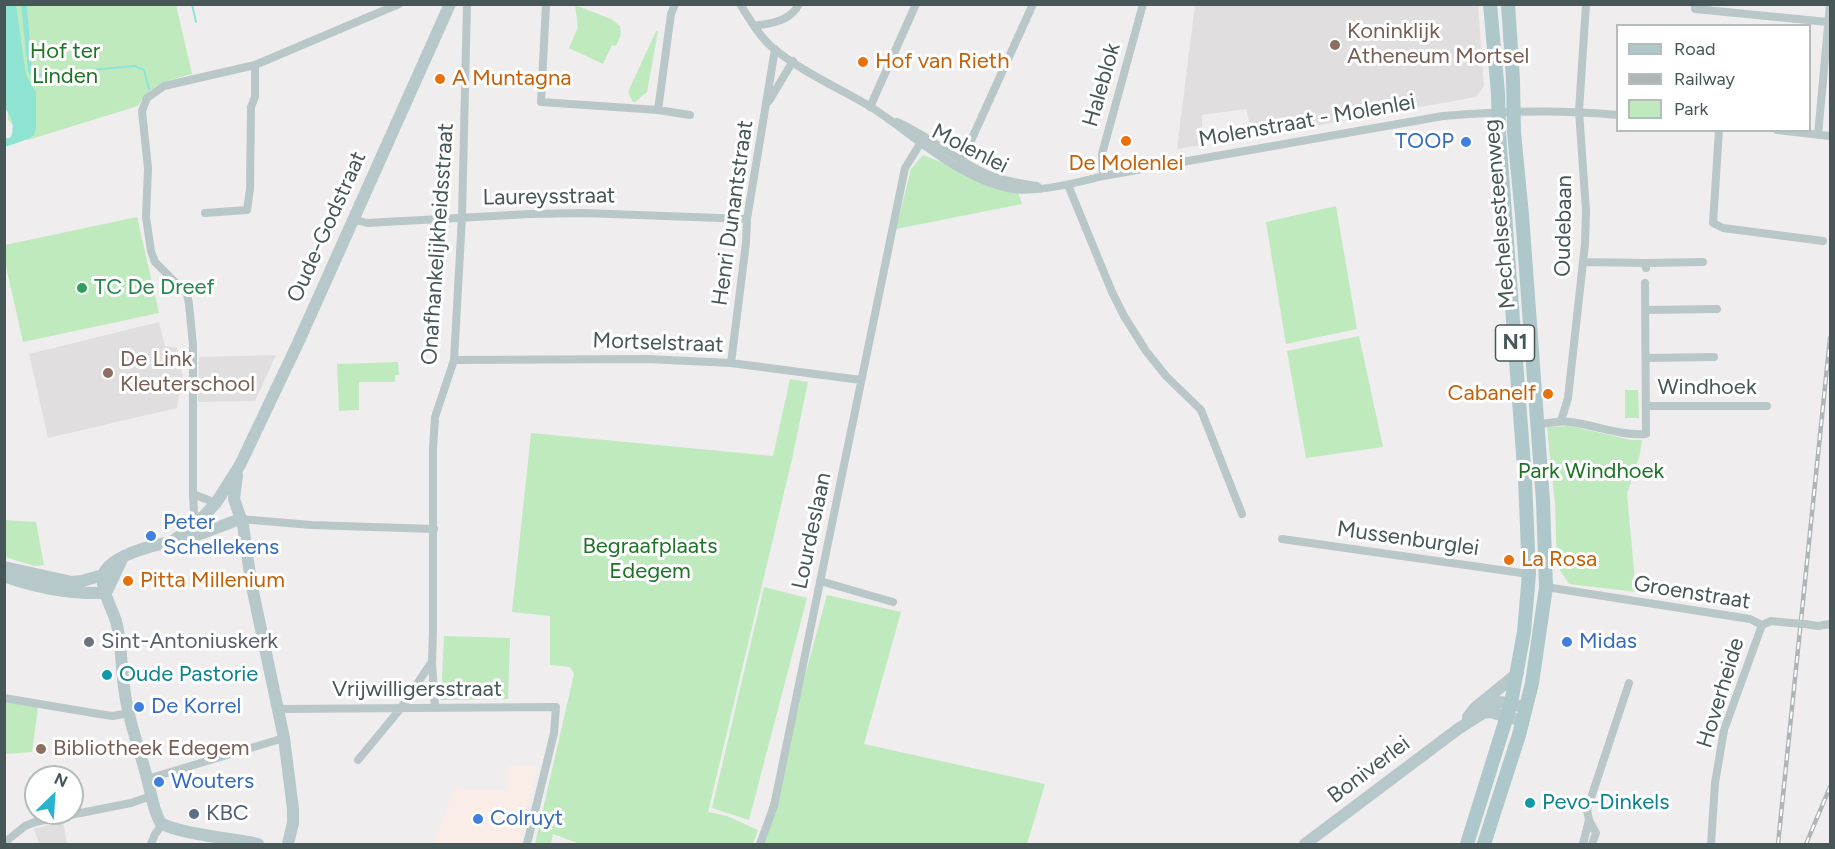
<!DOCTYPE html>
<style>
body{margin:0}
#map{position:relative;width:1835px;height:849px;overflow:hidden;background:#efedee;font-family:Figtree,sans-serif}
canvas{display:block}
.frame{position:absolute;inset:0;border:6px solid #475758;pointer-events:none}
.legend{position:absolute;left:1616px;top:24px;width:195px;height:108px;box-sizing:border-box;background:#fff;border:2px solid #b5bcbc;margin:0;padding:8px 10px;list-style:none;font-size:18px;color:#475758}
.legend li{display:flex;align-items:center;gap:12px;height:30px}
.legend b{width:30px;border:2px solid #b5bcbc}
.north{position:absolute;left:24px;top:765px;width:60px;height:60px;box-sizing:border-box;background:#fff;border:2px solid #b5bcbc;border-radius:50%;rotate:25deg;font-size:16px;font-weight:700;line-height:24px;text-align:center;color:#475758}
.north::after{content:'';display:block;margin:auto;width:21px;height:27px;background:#28b3ce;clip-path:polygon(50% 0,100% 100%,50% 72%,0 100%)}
</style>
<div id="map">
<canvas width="1835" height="849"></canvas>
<div class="frame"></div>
<ul class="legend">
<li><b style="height:8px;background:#aec7ca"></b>Road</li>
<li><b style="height:8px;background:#afb5b7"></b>Railway</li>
<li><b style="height:16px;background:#bfeabe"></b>Park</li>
</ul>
<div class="north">N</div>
</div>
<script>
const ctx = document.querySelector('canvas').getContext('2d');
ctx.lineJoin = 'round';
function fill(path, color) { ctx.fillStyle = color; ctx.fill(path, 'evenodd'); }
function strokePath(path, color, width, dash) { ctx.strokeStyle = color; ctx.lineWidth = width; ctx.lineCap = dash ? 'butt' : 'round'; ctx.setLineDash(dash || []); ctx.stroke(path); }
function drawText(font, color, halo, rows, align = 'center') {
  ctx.font = font + ' Figtree,sans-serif'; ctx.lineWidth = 6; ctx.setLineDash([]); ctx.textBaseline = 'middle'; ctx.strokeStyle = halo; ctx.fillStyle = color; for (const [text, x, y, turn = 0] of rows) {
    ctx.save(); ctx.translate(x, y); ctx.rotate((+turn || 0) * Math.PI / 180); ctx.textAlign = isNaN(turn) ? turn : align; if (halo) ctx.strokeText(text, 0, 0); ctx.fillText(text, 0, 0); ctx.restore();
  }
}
const commercial = new Path2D(`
 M 508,765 L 537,766 L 520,844 L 433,844 L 455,787 L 467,790 L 507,791 Z`);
const education = new Path2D(`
 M 1195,5 L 1478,5 L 1484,86 L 1476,97 L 1253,137 L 1246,109 L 1202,115 L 1202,145 L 1177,149 Z
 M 159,322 L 165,346 L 177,348 L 186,392 L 179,395 L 177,408 L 48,438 L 29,354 Z
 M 276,355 L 255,401 L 198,402 L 199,357 Z
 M 63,821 L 67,844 L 39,844 L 34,829 Z`);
const green = new Path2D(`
 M 5,5 L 176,5 L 192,74 C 169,80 150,84 138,106 L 28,140 L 8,120 Z
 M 575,5 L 611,19 L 620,26 L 621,34 L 616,46 L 612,45 L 603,64 L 569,48 L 578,27 Z
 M 656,31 L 658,31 L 647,92 L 635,102 L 633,102 L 628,92 Z
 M 923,155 L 1018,192 L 1022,204 L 896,229 L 911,169 Z
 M 1336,206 L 1357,329 L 1286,344 L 1266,222 Z
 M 137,217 L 159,313 L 23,342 L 5,262 L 5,245 Z
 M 1359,336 L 1383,447 L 1306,458 L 1287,351 Z
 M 398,362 L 399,375 L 395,375 L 395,382 L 359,382 L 359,410 L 339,411 L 337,364 Z
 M 790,379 L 808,382 L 792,459 L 708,812 L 727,816 L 758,830 L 753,844 L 580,844 L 553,834 L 551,844 L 535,844 L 574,674 L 570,667 L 550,665 L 550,616 L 512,612 L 531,433 L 773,456 Z
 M 1625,390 L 1638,390 L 1639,418 L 1625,418 Z
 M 1571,426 L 1631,440 L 1642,440 L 1640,454 L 1627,494 L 1636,592 L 1569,584 L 1557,565 L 1555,504 L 1547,427 Z
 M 4,520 L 36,522 L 44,565 L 34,566 L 5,557 Z
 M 764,587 L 807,598 L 749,820 L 712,808 Z
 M 827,595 L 901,612 L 864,744 L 1045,784 L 1027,844 L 759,844 Z
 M 444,636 L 510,638 L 508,699 L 441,700 Z
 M 4,702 L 38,707 L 32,752 L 5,754 Z`);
const water = new Path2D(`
 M 4,5 L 16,5 L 26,75 L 36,92 L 36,128 L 34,135 L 28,139 L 5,147 L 5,139 L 11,137 C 15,126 12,117 5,108 Z
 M 21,5 L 27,5 L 32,72 L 30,75 L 28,71 Z`);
const stream = new Path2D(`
 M 192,4 L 196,22
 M 30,72 L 35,75 L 135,66 L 144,70 L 149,89`);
const street = new Path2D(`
 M 546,4 L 541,102 L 658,110 L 671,14 L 675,4
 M 740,4 C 750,20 759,36 773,48 C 802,72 839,88 871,107 C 913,134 958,178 1008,188 C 1033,194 1077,183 1103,176 L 1443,116 C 1501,111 1559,109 1618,115
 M 1695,4 L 1695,9 L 1828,22
 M 754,26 C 771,23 790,22 799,4
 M 769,101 L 793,61
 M 870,107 L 916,4
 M 658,110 L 690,115
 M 897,122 C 929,136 955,160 987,174 C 1002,181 1020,183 1037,186
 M 1719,130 L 1713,223 L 1723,228 L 1823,241
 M 1777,130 L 1830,136
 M 1818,135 L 1830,4
 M 959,167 L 1033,4
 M 1103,176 L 1102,154 L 1143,4
 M 1068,185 L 1112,292 L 1124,316 L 1146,351 L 1166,376 L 1201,410 L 1242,514
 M 205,213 L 247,210 L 250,189 L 251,107 L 255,97 L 255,65
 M 352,219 L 367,223 L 530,214 L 583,213 L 747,219
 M 1584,262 L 1645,263 L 1646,268
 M 1645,263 L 1703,262
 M 1646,310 L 1717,309
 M 1646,358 L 1714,357
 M 454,360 L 647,359 L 731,363 L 861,380
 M 731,363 L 746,243 L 747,219 L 775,49
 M 1646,406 L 1767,406
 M 1561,421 L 1568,398 L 1585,244 L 1586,211 L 1579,111 L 1586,4
 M 1537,424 C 1548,424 1559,420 1570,422 C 1596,425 1620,436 1646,434 L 1645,283
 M 193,494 L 216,503
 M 240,519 L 311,525 L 434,529
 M 202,524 L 194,513 L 193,494 L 193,345 L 189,304 L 187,294 L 155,262 L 151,251 L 146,217 L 148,168 L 142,111 L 147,98 L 164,86 L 255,65 L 399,4
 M 1282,539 L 1529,574
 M 820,581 L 893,602
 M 1546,587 L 1750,619 L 1762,625
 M 1805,624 L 1818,626 L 1830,624
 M 1762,625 L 1771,621 L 1791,623
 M 4,698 L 99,714 L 113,716 L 129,713
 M 435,707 L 432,663 L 433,630 L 433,449 L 435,417 L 454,360 L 462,217 L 467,4
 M 278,709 L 556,707 L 554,733 L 527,844
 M 358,760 L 401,708 L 431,663
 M 147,779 L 284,738
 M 4,843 L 25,826 L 35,822 L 131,803 L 151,796
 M 151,844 L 155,834 L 162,825
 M 760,844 L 774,806 L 905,168 L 920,144
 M 1583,844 L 1589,820
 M 1592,844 L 1596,833 L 1589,820 L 1587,810 L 1629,683
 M 1711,844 L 1715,783 L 1724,730 L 1762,625`);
const secondary = new Path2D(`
 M 237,475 L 234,499 L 243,525 L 251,582 L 284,738 L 293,809 L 293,823 L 288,844
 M 240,519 L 182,541 C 161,542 113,554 104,573 C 98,586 114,611 117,625 C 122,648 121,671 125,694 C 129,723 140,750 147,778 C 151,793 153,809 160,822 C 171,833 237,839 258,844
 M 172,542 L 199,521 L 216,503 L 240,465 L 298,343 L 450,4
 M 4,567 L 72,582 L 82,581 L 103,575
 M 4,576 C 37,588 71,594 106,593
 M 106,593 L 123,557
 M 1484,701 L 1511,703 L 1519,706
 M 1468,717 L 1475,708 L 1518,673
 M 1305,844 L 1458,729 L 1483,713 L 1490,712 L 1523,721`);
const primary = new Path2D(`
 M 1467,844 L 1511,703 L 1524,632 L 1529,574 L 1525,480 L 1499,134 L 1498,93 L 1490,4
 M 1484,844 L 1519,735 L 1532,683 L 1546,587 L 1543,501 L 1522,215 L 1514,133 L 1513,80 L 1508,4`);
const rail = new Path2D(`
 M 1778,844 L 1830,338
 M 1806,844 L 1830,787`);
const streetBridge = new Path2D(`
 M 1791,623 L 1805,624`);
const markers = [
 [1335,45,6,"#8d6e63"],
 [863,62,6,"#e8710a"],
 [440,79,6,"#e8710a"],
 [1126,141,6,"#e8710a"],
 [1466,142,6,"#3f7fe0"],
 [82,288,6,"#2e9e5b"],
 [108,373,6,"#8d6e63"],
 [1548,394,6,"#e8710a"],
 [151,536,6,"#3f7fe0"],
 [1509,560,6,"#e8710a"],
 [128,581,6,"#e8710a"],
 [89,642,6,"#6b7280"],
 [1567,642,6,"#3f7fe0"],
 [107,675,6,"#0f9aa8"],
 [139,707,6,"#3f7fe0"],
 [41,749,6,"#8d6e63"],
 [159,782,6,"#3f7fe0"],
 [1530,803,6,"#0f9aa8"],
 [194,814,6,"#5c6f8a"],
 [478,819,6,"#3f7fe0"]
];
const shields = [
 [1515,343,39]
];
const shieldNames = [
 ["N1",1515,343]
];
const educationNames = [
 ["Koninklijk",1347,32],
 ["Atheneum Mortsel",1347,57],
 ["De Link",120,360],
 ["Kleuterschool",120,385],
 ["Bibliotheek Edegem",53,749]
];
const parkNames = [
 ["Hof ter",65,52],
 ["Linden",65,77],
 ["Park Windhoek",1591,472],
 ["Begraafplaats",650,547],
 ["Edegem",650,572]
];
const foodNames = [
 ["Hof van Rieth",875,62],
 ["A Muntagna",452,79],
 ["De Molenlei",1126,164,"center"],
 ["Cabanelf",1536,394,"right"],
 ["La Rosa",1521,560],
 ["Pitta Millenium",140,581]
];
const streetNames = [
 ["Haleblok",1102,85,-74],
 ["Molenstraat - Molenlei",1307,121,-10],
 ["Molenlei",970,149,27],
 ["Laureysstraat",549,197,-1],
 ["Henri Dunantstraat",733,213,-82],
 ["Mechelsesteenweg",1500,214,-95],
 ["Oudebaan",1564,226,-89],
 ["Oude-Godstraat",327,227,-66],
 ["Onafhankelijkheidsstraat",438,244,-86],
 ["Mortselstraat",658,343,2],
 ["Windhoek",1707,388],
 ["Lourdeslaan",812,531,-78],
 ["Mussenburglei",1408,539,8],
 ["Groenstraat",1692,593,9],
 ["Vrijwilligersstraat",417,690],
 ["Hoverheide",1721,693,-73],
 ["Boniverlei",1369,770,-37]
];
const shopNames = [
 ["TOOP",1454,142,"right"],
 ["Peter",163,523],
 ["Schellekens",163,548],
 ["Midas",1579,642],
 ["De Korrel",151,707],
 ["Wouters",171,782],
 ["Colruyt",490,819]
];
const leisureNames = [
 ["TC De Dreef",94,288]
];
const worshipNames = [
 ["Sint-Antoniuskerk",101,642]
];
const cultureNames = [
 ["Oude Pastorie",119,675],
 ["Pevo-Dinkels",1542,803]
];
const serviceNames = [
 ["KBC",206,814]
];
fill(commercial, '#faece6');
fill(education, '#e0dedf');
fill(green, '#bfeabe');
fill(water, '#8fe3d3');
strokePath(stream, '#8fe3d3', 2);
strokePath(street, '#b9c7c8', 8);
strokePath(secondary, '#b7c8ca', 12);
strokePath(primary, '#aec7ca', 14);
strokePath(rail, '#afb5b7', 4.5);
strokePath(rail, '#fff', 2, [7]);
strokePath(streetBridge, '#b9c7c8', 8);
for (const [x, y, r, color] of markers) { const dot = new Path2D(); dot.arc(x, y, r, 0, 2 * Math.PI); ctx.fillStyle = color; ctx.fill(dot); strokePath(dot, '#fff', 2); }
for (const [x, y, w] of shields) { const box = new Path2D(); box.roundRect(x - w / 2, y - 18, w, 36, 4.5); ctx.fillStyle = '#fff'; ctx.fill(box); strokePath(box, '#475758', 1.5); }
drawText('bold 21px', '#475758', null, shieldNames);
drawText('22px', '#785e54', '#fff', educationNames, 'left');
drawText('22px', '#1e7326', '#fff', parkNames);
drawText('22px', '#c56008', '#fff', foodNames, 'left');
drawText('22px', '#475758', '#fff', streetNames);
drawText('22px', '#366cbe', '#fff', shopNames, 'left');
drawText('22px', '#27864d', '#fff', leisureNames, 'left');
drawText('22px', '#5b616d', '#fff', worshipNames, 'left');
drawText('22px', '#0d838f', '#fff', cultureNames, 'left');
drawText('22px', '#4e5e75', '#fff', serviceNames, 'left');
</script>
